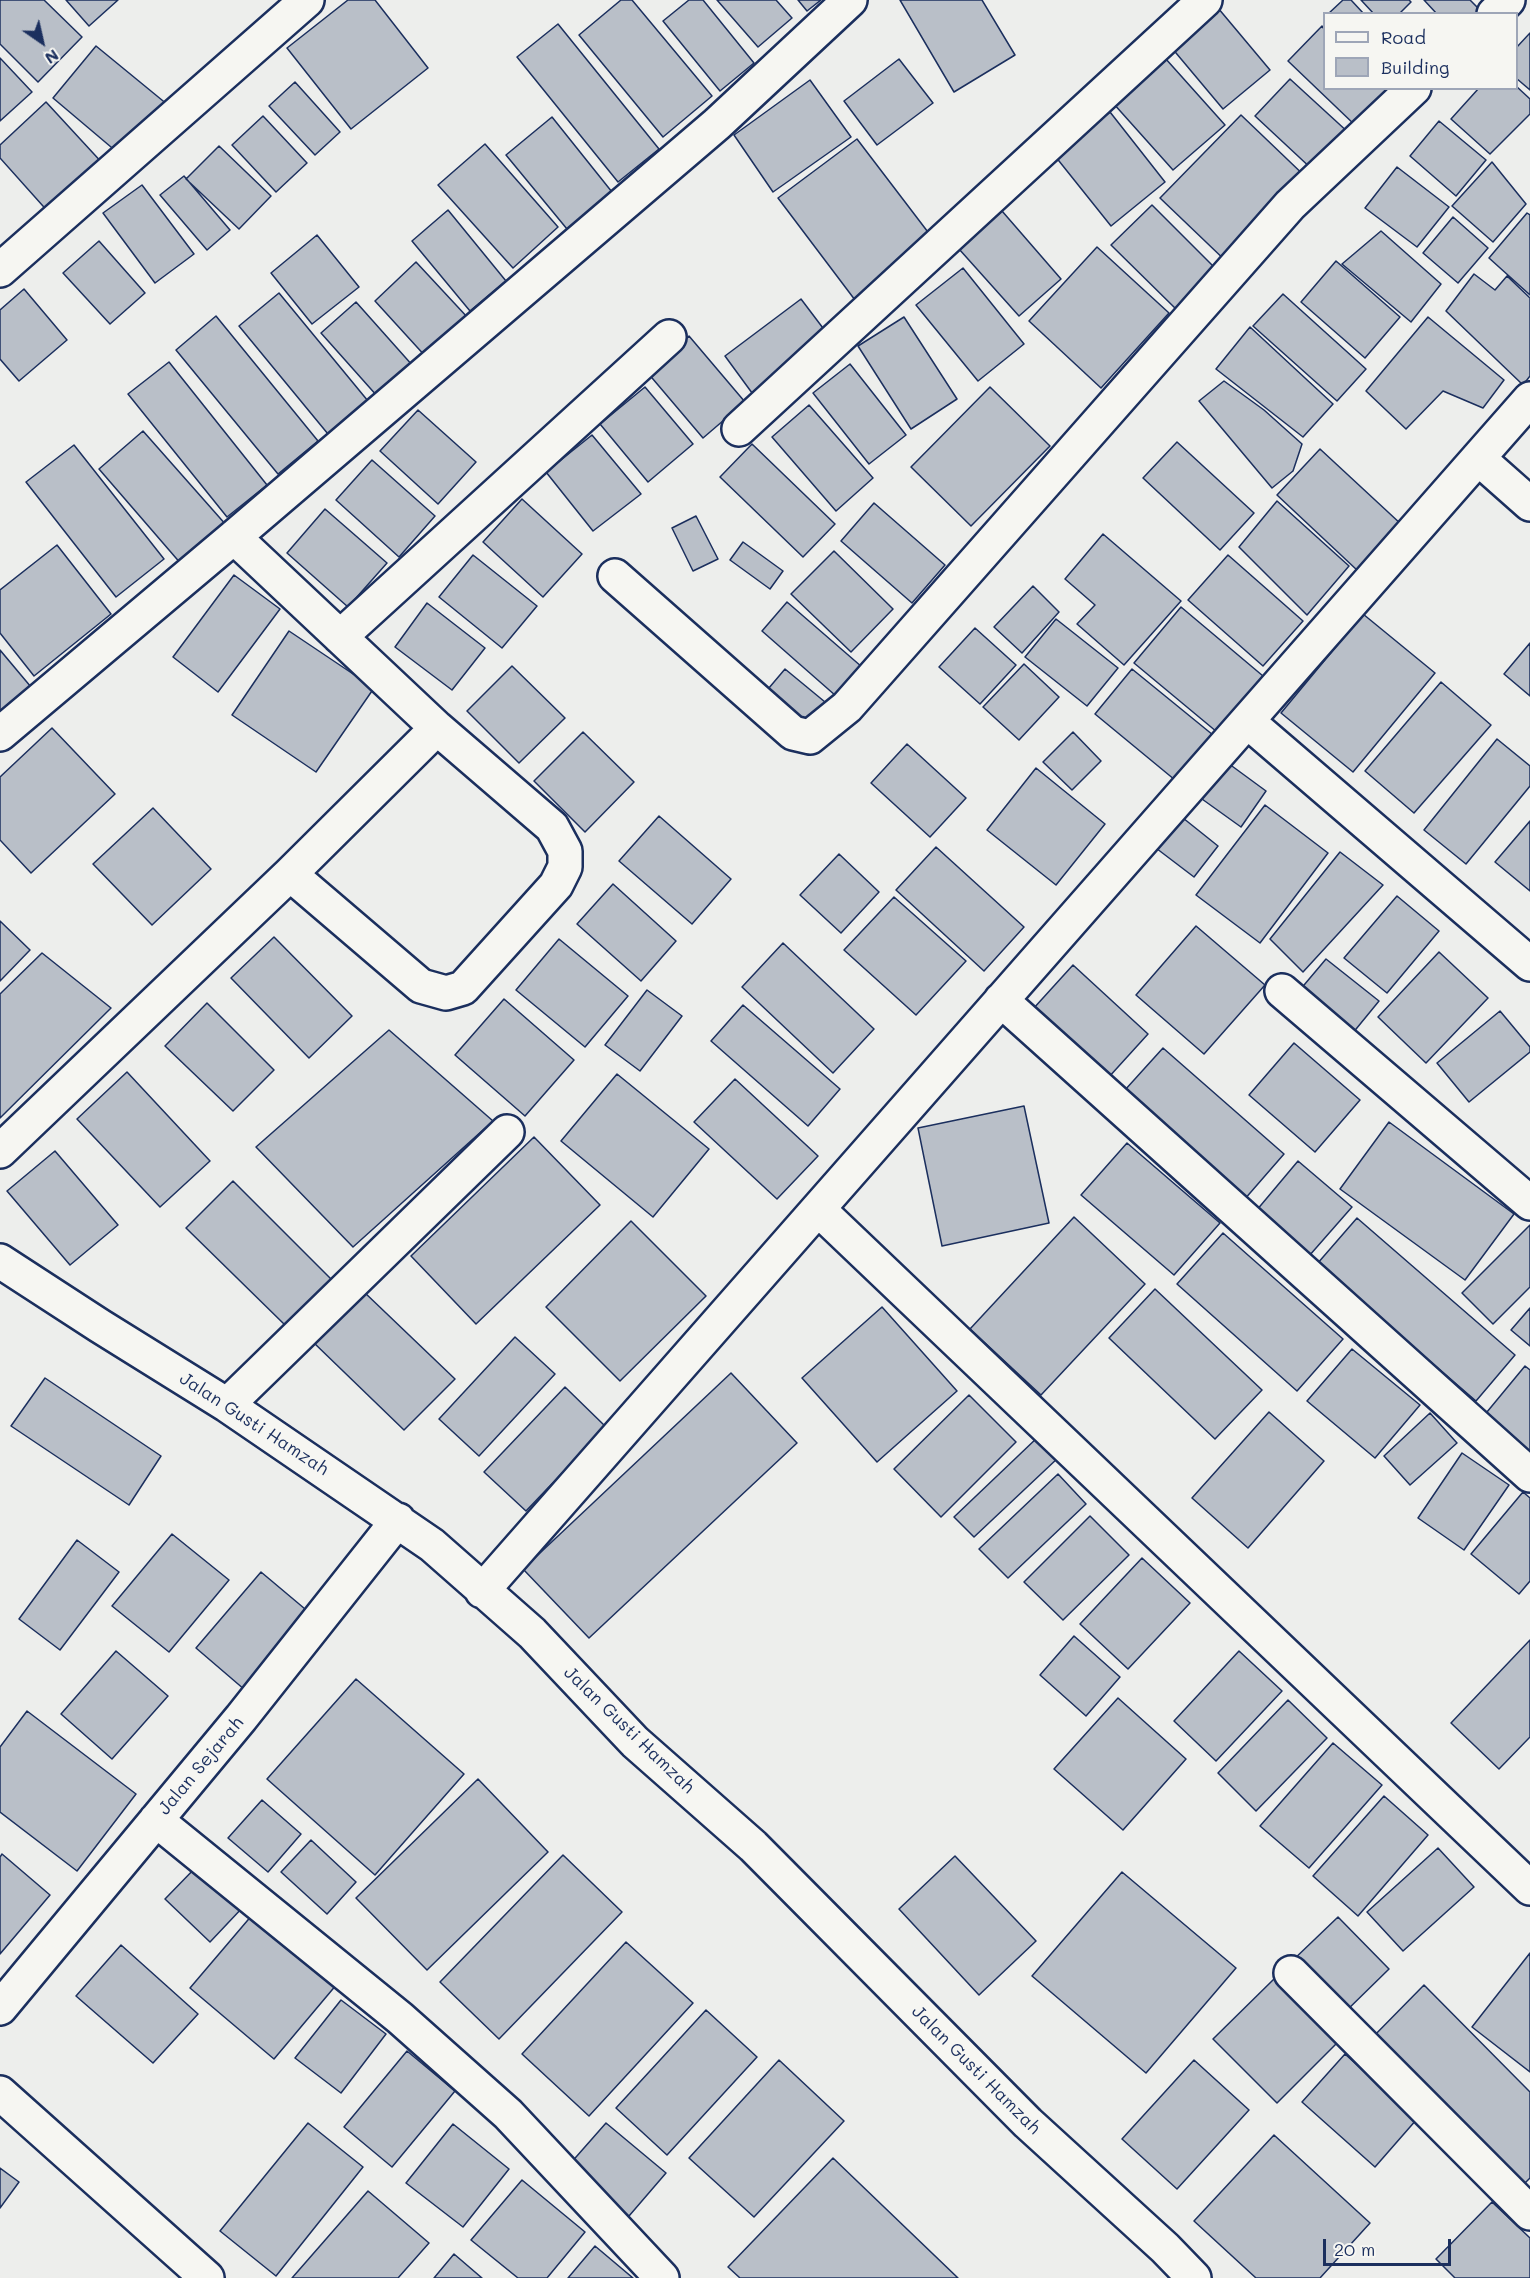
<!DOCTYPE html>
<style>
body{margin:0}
#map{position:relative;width:1530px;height:2278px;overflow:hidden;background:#edeeec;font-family:Mali,sans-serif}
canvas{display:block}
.legend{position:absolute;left:1323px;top:12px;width:195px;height:78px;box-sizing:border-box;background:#f6f6f2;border:2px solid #9ea6b7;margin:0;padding:8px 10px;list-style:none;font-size:18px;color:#1b2f5e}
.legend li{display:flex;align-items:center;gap:12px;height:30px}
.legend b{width:30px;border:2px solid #9ea6b7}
.north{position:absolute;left:12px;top:12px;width:60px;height:60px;-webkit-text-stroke:4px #f6f6f2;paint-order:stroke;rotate:146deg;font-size:16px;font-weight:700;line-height:24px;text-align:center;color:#1b2f5e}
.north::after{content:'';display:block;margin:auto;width:21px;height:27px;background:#1b2f5e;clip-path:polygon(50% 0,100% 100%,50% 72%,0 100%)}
.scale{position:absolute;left:1323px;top:2239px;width:128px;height:27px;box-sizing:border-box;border:3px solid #1b2f5e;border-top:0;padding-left:8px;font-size:18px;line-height:21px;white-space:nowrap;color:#1b2f5e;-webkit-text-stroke:4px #f6f6f2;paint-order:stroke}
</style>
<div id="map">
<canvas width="1530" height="2278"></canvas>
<ul class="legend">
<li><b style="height:8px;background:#f6f6f2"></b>Road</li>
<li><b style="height:16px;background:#b9bfc8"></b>Building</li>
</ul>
<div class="north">N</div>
<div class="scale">20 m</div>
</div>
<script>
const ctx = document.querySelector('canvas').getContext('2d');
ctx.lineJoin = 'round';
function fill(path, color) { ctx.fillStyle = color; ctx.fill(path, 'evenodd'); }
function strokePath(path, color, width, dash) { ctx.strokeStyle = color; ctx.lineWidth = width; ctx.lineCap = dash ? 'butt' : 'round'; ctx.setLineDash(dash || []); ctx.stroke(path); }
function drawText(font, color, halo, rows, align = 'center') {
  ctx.font = font + ' Mali,sans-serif'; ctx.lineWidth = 5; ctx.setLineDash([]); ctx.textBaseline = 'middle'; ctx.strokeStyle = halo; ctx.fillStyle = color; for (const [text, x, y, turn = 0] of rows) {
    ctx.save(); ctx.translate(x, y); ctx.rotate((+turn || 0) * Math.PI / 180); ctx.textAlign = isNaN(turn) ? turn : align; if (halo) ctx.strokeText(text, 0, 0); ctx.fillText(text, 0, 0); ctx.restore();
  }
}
const building = new Path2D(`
 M 0,0 L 44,0 L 82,37 L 38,82 L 0,44 Z
 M 66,0 L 118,0 L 89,26 Z
 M 348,0 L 375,0 L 428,68 L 351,129 L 287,48 Z
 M 621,0 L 632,0 L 712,96 L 663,137 L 579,35 Z
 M 689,0 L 703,0 L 754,63 L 720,91 L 663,21 Z
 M 717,0 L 776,0 L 792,18 L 758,47 Z
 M 798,0 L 821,0 L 807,11 Z
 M 900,0 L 982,0 L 1015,55 L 954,92 Z
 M 1343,0 L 1351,0 L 1364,14 L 1328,14 Z
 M 1361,0 L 1409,0 L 1411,2 L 1399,14 L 1374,14 Z
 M 1424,0 L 1470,0 L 1482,12 L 1480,14 L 1437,14 Z
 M 1218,8 L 1270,70 L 1223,109 L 1171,47 Z
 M 558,24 L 659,149 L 618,182 L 517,57 Z
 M 1322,26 L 1324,29 L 1324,88 L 1385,88 L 1390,93 L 1357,127 L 1288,61 Z
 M 1530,33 L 1530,90 L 1516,78 L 1516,48 Z
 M 96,46 L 168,105 L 124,158 L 53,98 Z
 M 0,58 L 32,92 L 0,121 Z
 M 1165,58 L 1225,125 L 1173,170 L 1113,103 Z
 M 899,59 L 933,103 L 877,145 L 844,101 Z
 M 1290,79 L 1350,134 L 1314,171 L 1255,116 Z
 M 810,80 L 851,137 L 773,192 L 734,135 Z
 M 295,82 L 340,132 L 315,155 L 269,106 Z
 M 1516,86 L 1530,99 L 1530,114 L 1490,154 L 1451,119 L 1479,88 L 1516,88 Z
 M 46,102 L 105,166 L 51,215 L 0,158 L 0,145 Z
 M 1110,112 L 1165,182 L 1111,226 L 1055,156 Z
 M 1241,115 L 1311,182 L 1230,265 L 1160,198 Z
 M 263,116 L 307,163 L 276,192 L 232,145 Z
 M 552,117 L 612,192 L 567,229 L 506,155 Z
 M 1439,121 L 1486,160 L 1456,196 L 1410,156 Z
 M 857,139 L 934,240 L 855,300 L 778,198 Z
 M 485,144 L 558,227 L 513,268 L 438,185 Z
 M 219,146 L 271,196 L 239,229 L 186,179 Z
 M 1492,162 L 1526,204 L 1493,242 L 1452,206 Z
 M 1397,167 L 1449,207 L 1417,247 L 1365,208 Z
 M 184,176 L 230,230 L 207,250 L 160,195 Z
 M 142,185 L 194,254 L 155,283 L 103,213 Z
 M 1152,205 L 1218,271 L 1178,311 L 1111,245 Z
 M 448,210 L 506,281 L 470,311 L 412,241 Z
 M 1002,211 L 1061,279 L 1019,316 L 959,249 Z
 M 1527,213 L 1530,215 L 1530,295 L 1489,258 Z
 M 1453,217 L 1488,248 L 1458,283 L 1423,253 Z
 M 1381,231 L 1441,284 L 1411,322 L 1342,264 Z
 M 317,235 L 359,287 L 312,324 L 271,273 Z
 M 99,241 L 145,293 L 110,324 L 63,273 Z
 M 1097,247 L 1169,313 L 1101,388 L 1029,321 Z
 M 1336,261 L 1400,317 L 1365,358 L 1301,302 Z
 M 416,262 L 469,319 L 427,358 L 375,301 Z
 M 963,268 L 1024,344 L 978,381 L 916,305 Z
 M 1474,274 L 1495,290 L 1507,276 L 1530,298 L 1530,376 L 1523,385 L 1446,311 Z
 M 24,289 L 67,340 L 19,381 L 0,359 L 0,310 Z
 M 279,293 L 368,401 L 328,434 L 239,326 Z
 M 1283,294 L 1366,369 L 1337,401 L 1253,326 Z
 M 801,299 L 832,340 L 755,397 L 725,356 Z
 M 356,302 L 413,366 L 378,397 L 321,333 Z
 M 216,316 L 318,441 L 278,474 L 176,350 Z
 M 904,317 L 957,399 L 911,429 L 858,346 Z
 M 1428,317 L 1504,380 L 1483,408 L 1443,391 L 1406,429 L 1366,391 Z
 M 1250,327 L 1333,404 L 1303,437 L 1216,369 Z
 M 689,336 L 745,402 L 703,438 L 647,372 Z
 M 169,362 L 267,485 L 227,517 L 128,394 Z
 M 850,364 L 906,435 L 869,464 L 813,393 Z
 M 1224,381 L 1264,410 L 1302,444 L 1293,471 L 1272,488 L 1199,401 Z
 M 645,387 L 693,444 L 648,482 L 600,424 Z
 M 990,387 L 1050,446 L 971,526 L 911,467 Z
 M 809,405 L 873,478 L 836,511 L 772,437 Z
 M 418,410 L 476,462 L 438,504 L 380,451 Z
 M 143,431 L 227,526 L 182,565 L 99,469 Z
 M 592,435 L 641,494 L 593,531 L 546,472 Z
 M 1177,442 L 1254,513 L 1220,550 L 1143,478 Z
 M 752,444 L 835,524 L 803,557 L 720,477 Z
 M 74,445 L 164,559 L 116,597 L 26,482 Z
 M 1320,449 L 1402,525 L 1358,571 L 1277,495 Z
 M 372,460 L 435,516 L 399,557 L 336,500 Z
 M 522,499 L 582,554 L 543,597 L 483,542 Z
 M 1277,501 L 1349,566 L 1307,615 L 1239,547 Z
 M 874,503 L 945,565 L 912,603 L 841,541 Z
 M 325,509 L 387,563 L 348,607 L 287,553 Z
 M 696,516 L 718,559 L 693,571 L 672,528 Z
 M 1103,534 L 1181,601 L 1124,665 L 1077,624 L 1095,605 L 1065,579 Z
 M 743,542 L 783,571 L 770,589 L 730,560 Z
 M 57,545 L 111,614 L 34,676 L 0,633 L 0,590 Z
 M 834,551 L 893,609 L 851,652 L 791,594 Z
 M 473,555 L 537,606 L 502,648 L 439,597 Z
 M 1228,555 L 1303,621 L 1263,666 L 1188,600 Z
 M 234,575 L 280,609 L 218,692 L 173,657 Z
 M 1033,586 L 1059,612 L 1022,653 L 994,627 Z
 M 787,602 L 862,667 L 836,696 L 762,631 Z
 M 427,603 L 485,648 L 452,690 L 395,647 Z
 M 1181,607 L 1263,676 L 1217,732 L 1134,663 Z
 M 1363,614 L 1435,673 L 1353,772 L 1281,713 Z
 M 1056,619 L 1118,668 L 1087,706 L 1025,657 Z
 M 975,628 L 1016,665 L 980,704 L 939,667 Z
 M 289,631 L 374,688 L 316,772 L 232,715 Z
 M 1530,643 L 1530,696 L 1504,674 Z
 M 0,650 L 31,687 L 0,713 Z
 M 1024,664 L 1059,697 L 1019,740 L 983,707 Z
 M 512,666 L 565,718 L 519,763 L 467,711 Z
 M 785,669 L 825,702 L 803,729 L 763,695 Z
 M 1132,669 L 1213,735 L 1175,780 L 1095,714 Z
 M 1441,682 L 1491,725 L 1414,813 L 1365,771 Z
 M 52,728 L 115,794 L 31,873 L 0,840 L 0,777 Z
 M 583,732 L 634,782 L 585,832 L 534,781 Z
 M 1073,732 L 1101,761 L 1072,790 L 1043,762 Z
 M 1497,739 L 1530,766 L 1530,786 L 1466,864 L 1424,830 Z
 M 907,744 L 966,798 L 930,837 L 871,783 Z
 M 1221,758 L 1266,791 L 1241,827 L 1195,794 Z
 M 1036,768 L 1105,824 L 1056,885 L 987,830 Z
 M 1265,805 L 1328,853 L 1260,943 L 1196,895 Z
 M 153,808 L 211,869 L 152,925 L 93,864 Z
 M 1173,810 L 1218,846 L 1194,877 L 1148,842 Z
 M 659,816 L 731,879 L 692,924 L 619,861 Z
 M 1530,821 L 1530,891 L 1495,862 Z
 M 936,847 L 1024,927 L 984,971 L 896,890 Z
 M 1340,852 L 1383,885 L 1303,972 L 1270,939 Z
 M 839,854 L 879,892 L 841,933 L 800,895 Z
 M 613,884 L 676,941 L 641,981 L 577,924 Z
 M 1397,896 L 1439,931 L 1387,993 L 1344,958 Z
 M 894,897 L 966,961 L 916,1015 L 844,950 Z
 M 0,921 L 30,950 L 0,981 Z
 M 1196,926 L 1265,985 L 1204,1054 L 1136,995 Z
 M 274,937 L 352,1016 L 309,1058 L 231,978 Z
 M 559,939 L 628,996 L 585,1047 L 516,990 Z
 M 783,943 L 874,1029 L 833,1073 L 742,987 Z
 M 1439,952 L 1488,998 L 1426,1063 L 1378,1017 Z
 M 42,953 L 111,1008 L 0,1118 L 0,994 Z
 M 1326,959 L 1379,1001 L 1352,1034 L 1299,991 Z
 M 1073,965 L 1148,1034 L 1108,1078 L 1033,1009 Z
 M 647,990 L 682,1016 L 640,1071 L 605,1045 Z
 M 504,999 L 574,1060 L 525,1116 L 455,1055 Z
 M 207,1003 L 274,1070 L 233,1111 L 165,1046 Z
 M 743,1005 L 840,1089 L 808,1126 L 711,1041 Z
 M 1500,1011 L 1530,1047 L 1530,1052 L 1469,1102 L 1437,1063 Z
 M 389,1030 L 493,1121 L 353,1247 L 256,1147 Z
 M 1294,1043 L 1360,1100 L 1315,1152 L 1249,1095 Z
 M 1163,1048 L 1284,1154 L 1237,1208 L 1115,1101 Z
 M 127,1072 L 210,1161 L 160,1207 L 77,1119 Z
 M 617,1074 L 709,1149 L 653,1217 L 561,1141 Z
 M 735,1079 L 818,1156 L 777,1199 L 694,1122 Z
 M 1024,1106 L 1049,1223 L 942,1246 L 918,1128 Z
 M 1389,1122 L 1514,1214 L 1465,1280 L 1340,1189 Z
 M 534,1137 L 600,1205 L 476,1324 L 411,1256 Z
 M 1127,1143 L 1220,1223 L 1174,1275 L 1081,1195 Z
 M 55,1151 L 118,1225 L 70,1265 L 7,1191 Z
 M 1298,1161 L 1352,1207 L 1309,1256 L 1256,1211 Z
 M 233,1181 L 331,1279 L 285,1325 L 186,1228 Z
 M 1074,1217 L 1145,1284 L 1041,1395 L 970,1329 Z
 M 1357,1218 L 1515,1355 L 1476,1401 L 1317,1264 Z
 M 631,1221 L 706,1296 L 620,1381 L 546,1307 Z
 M 1530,1225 L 1530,1287 L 1493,1324 L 1462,1293 Z
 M 1223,1233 L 1343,1339 L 1297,1391 L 1177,1284 Z
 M 1155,1289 L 1262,1390 L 1215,1439 L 1109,1338 Z
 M 363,1291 L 455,1379 L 404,1430 L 313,1342 Z
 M 882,1307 L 957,1391 L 877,1462 L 802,1378 Z
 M 1530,1308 L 1530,1346 L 1511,1330 Z
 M 515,1337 L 555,1374 L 479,1456 L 439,1419 Z
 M 1352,1349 L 1420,1405 L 1375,1458 L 1307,1401 Z
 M 1525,1366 L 1530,1370 L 1530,1458 L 1482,1418 Z
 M 731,1373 L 797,1443 L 589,1638 L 523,1569 Z
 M 45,1378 L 161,1456 L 129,1505 L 11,1426 Z
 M 565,1387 L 606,1427 L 526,1511 L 484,1472 Z
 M 969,1395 L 1016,1442 L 941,1517 L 894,1469 Z
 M 1269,1412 L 1324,1461 L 1248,1548 L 1192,1498 Z
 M 1430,1413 L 1457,1443 L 1410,1485 L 1384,1456 Z
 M 1039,1436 L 1059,1457 L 974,1537 L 954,1517 Z
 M 1462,1453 L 1509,1485 L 1464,1550 L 1418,1518 Z
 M 1058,1474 L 1086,1504 L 1008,1578 L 979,1549 Z
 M 1523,1492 L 1530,1498 L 1530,1581 L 1519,1594 L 1471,1554 Z
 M 1090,1516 L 1129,1555 L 1063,1620 L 1024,1582 Z
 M 172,1534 L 229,1580 L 169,1652 L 112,1606 Z
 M 77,1540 L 119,1572 L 60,1650 L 19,1619 Z
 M 1142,1558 L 1190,1603 L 1128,1669 L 1080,1624 Z
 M 261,1572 L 311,1614 L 245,1690 L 196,1648 Z
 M 1074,1636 L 1120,1677 L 1086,1716 L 1040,1675 Z
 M 1530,1640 L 1530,1737 L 1499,1769 L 1451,1723 Z
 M 116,1651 L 168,1696 L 112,1759 L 61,1714 Z
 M 1239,1651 L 1282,1691 L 1216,1761 L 1174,1721 Z
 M 356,1679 L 464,1774 L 375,1875 L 267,1779 Z
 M 1118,1698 L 1186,1759 L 1123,1830 L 1054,1769 Z
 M 1288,1700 L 1327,1738 L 1256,1811 L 1218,1773 Z
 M 27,1711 L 136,1794 L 77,1871 L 0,1812 L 0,1747 Z
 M 1333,1743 L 1382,1785 L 1309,1868 L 1260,1826 Z
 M 478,1779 L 548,1852 L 427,1970 L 356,1898 Z
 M 1384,1796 L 1428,1835 L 1358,1916 L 1313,1876 Z
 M 262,1800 L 301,1834 L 268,1872 L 228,1838 Z
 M 311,1840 L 356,1882 L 327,1914 L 281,1872 Z
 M 1438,1848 L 1474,1887 L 1403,1951 L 1367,1912 Z
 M 2,1854 L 50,1895 L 0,1954 L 0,1857 Z
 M 563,1855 L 622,1912 L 499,2039 L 440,1982 Z
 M 955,1856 L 1036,1941 L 979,1995 L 899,1909 Z
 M 200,1863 L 244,1906 L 210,1942 L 165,1899 Z
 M 1122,1872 L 1236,1968 L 1146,2073 L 1032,1976 Z
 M 253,1914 L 337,1984 L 274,2059 L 190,1988 Z
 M 1338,1917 L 1389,1969 L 1341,2016 L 1290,1963 Z
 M 626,1942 L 693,2003 L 589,2116 L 522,2054 Z
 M 121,1945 L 198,2014 L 153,2063 L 76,1996 Z
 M 1530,1953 L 1530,2072 L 1472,2027 Z
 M 1275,1978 L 1338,2042 L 1277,2103 L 1213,2039 Z
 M 1424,1985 L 1530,2092 L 1530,2178 L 1516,2192 L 1367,2043 Z
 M 341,2000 L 386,2034 L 341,2093 L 295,2058 Z
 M 706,2010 L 757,2057 L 667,2155 L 616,2108 Z
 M 407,2051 L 455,2091 L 392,2167 L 344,2127 Z
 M 1345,2054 L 1417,2119 L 1375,2167 L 1302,2102 Z
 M 779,2060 L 844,2121 L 754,2217 L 689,2158 Z
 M 1194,2060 L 1249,2110 L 1177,2189 L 1122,2139 Z
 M 308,2123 L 363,2167 L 276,2276 L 220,2231 Z
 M 606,2123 L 666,2173 L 629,2216 L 569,2165 Z
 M 453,2124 L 509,2169 L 463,2227 L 406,2183 Z
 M 1274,2135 L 1370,2223 L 1320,2278 L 1256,2278 L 1194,2221 Z
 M 833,2158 L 958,2278 L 740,2278 L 728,2267 Z
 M 0,2168 L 19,2182 L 0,2208 Z
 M 522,2180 L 585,2232 L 547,2278 L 518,2278 L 471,2240 Z
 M 368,2191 L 429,2243 L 398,2278 L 292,2278 Z
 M 1492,2202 L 1530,2238 L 1530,2278 L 1455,2278 L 1436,2259 Z
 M 595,2246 L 633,2278 L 568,2278 Z
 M 454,2254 L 482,2278 L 434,2278 Z`);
const minor = new Path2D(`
 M 1494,14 L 1508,0
 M 0,270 L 307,0
 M 739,429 L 1205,0
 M 1478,458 L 1530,504
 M 234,537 L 437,728 L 552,827 L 565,851 L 565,867 L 556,885 L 463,988 L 446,993 L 421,986 L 290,874
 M 615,576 L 793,733 L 810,737 L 847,707 L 1290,205 L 1414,88
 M 340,637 L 669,337
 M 1247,721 L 1530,964
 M 0,734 L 234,537 L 717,124 L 850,0
 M 1282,991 L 1530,1203
 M 1001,1000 L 1530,1475
 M 0,1151 L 290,874 L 437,728
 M 818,1209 L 1530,1888
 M 0,1261 L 100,1326 L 227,1405 L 432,1545 L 532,1633 L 635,1742 L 753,1846 L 1028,2123 L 1165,2248 L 1194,2278
 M 227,1405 L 507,1132
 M 482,1591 L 1530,399
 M 156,1820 L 400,2018 L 508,2114 L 662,2278
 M 1291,1973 L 1530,2213
 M 0,2008 L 241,1718 L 398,1520
 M 0,2093 L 207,2278`);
const streetNames = [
 ["Jalan Gusti Hamzah",254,1424,33],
 ["Jalan Gusti Hamzah",629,1730,44],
 ["Jalan Sejarah",201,1766,-50],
 ["Jalan Gusti Hamzah",976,2070,45]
];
fill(building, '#b9bfc8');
strokePath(building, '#1b2f5e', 1.5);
strokePath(minor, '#1b2f5e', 38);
strokePath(minor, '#f6f6f2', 33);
drawText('18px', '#1b2f5e', '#f6f6f2', streetNames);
</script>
